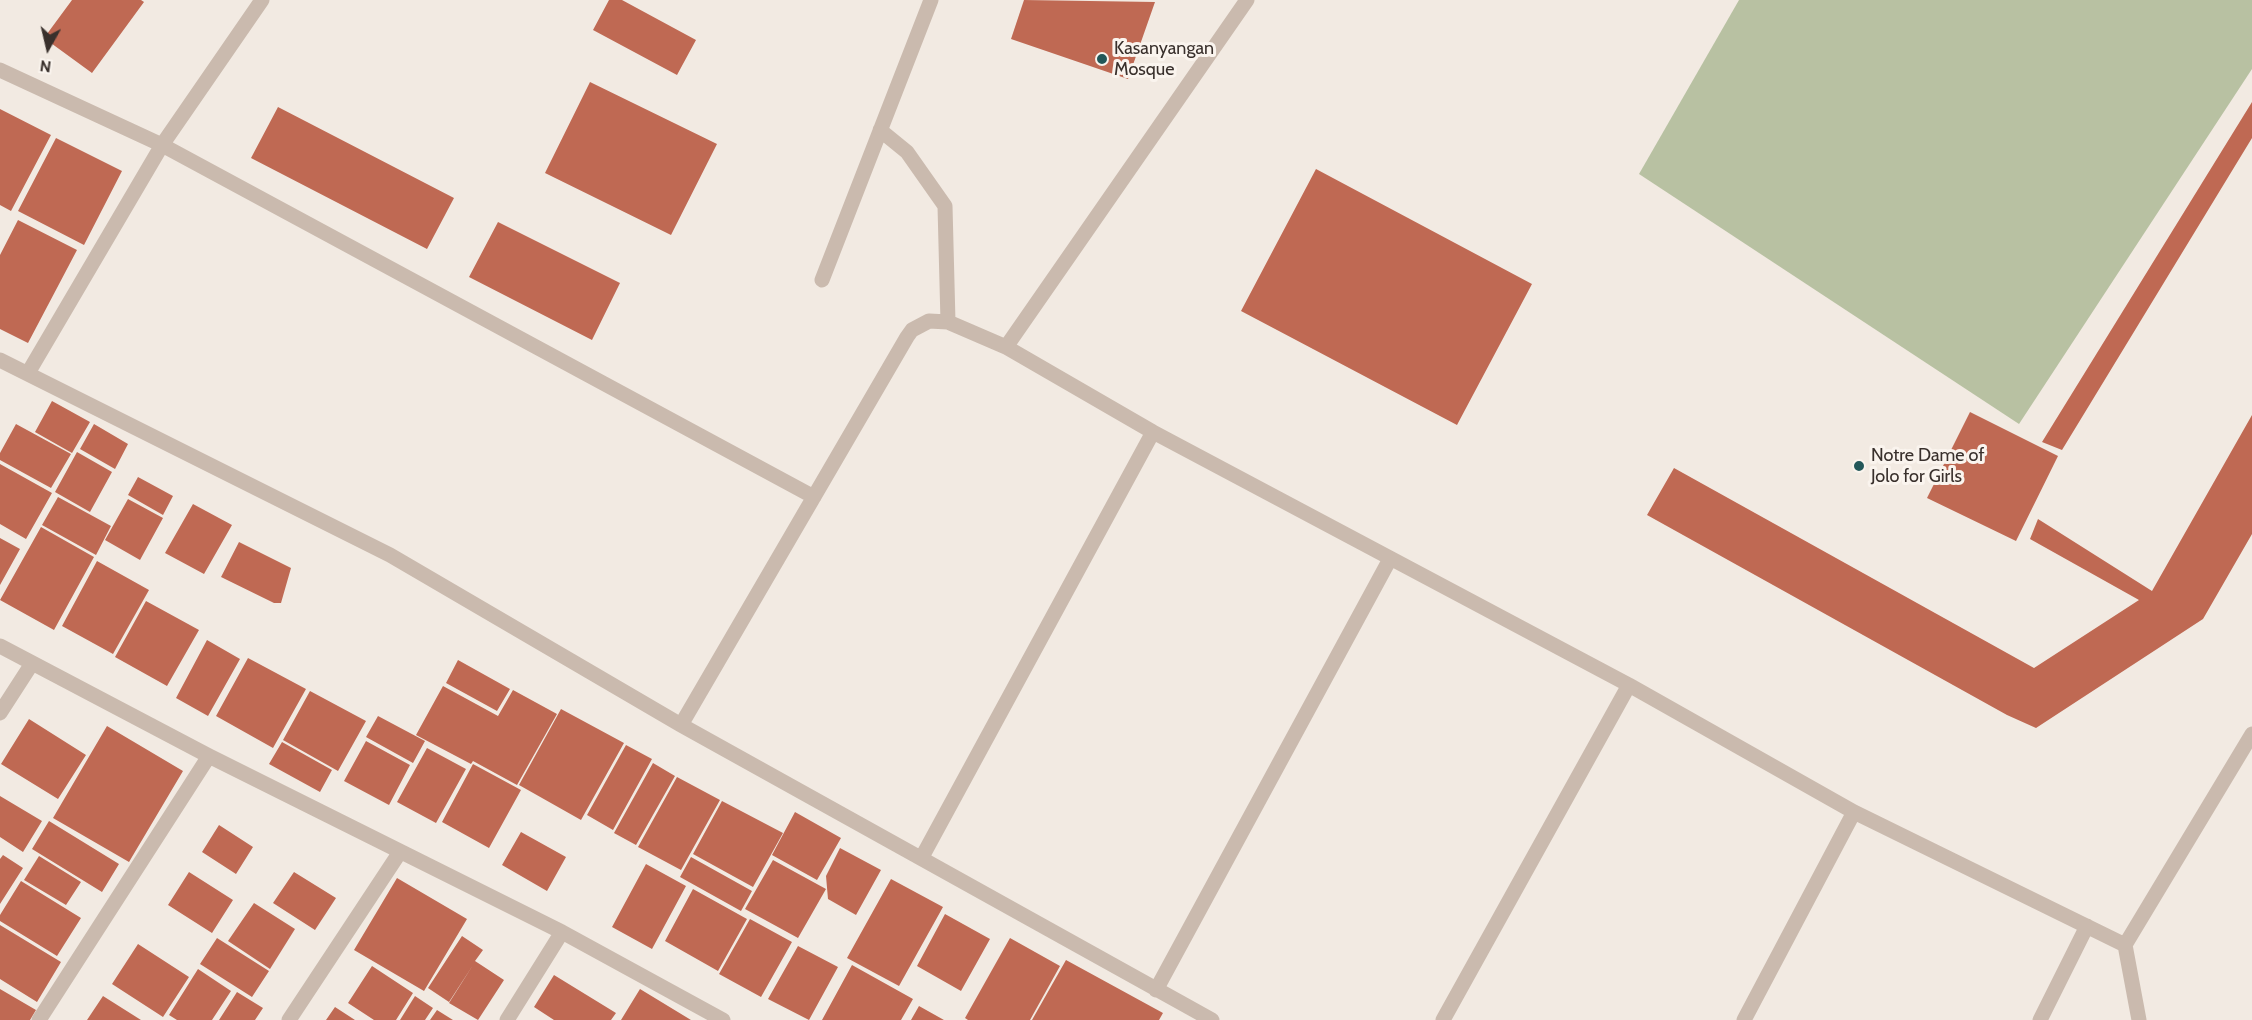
<!DOCTYPE html>
<style>
body{margin:0}
#map{position:relative;width:2252px;height:1020px;overflow:hidden;background:#f2eae2;font-family:Cabin,sans-serif}
canvas{display:block}
.north{position:absolute;left:18px;top:18px;width:60px;height:60px;-webkit-text-stroke:4px #faf4ee;paint-order:stroke;rotate:188deg;font-size:16px;font-weight:700;line-height:24px;text-align:center;color:#39302c}
.north::after{content:'';display:block;margin:auto;width:21px;height:27px;background:#39302c;clip-path:polygon(50% 0,100% 100%,50% 72%,0 100%)}
</style>
<div id="map">
<canvas width="2252" height="1020"></canvas>
<div class="north">N</div>
</div>
<script>
const ctx = document.querySelector('canvas').getContext('2d');
ctx.lineJoin = 'round';
function fill(path, color) { ctx.fillStyle = color; ctx.fill(path, 'evenodd'); }
function strokePath(path, color, width, dash) { ctx.strokeStyle = color; ctx.lineWidth = width; ctx.lineCap = dash ? 'butt' : 'round'; ctx.setLineDash(dash || []); ctx.stroke(path); }
function drawText(font, color, halo, rows, align = 'center') {
  ctx.font = font + ' Cabin,sans-serif'; ctx.lineWidth = 6; ctx.setLineDash([]); ctx.textBaseline = 'middle'; ctx.strokeStyle = halo; ctx.fillStyle = color; for (const [text, x, y, turn = 0] of rows) {
    ctx.save(); ctx.translate(x, y); ctx.rotate((+turn || 0) * Math.PI / 180); ctx.textAlign = isNaN(turn) ? turn : align; if (halo) ctx.strokeText(text, 0, 0); ctx.fillText(text, 0, 0); ctx.restore();
  }
}
const green = new Path2D(`
 M 1739,0 L 2252,0 L 2252,69 L 2019,424 L 1639,174 Z`);
const building = new Path2D(`
 M 72,0 L 141,0 L 144,2 L 92,73 L 44,38 Z
 M 609,0 L 622,0 L 696,40 L 677,75 L 593,30 Z
 M 1024,0 L 1155,2 L 1128,79 L 1011,39 Z
 M 590,82 L 717,144 L 671,235 L 545,173 Z
 M 2252,102 L 2252,138 L 2062,450 L 2042,442 Z
 M 278,107 L 454,198 L 427,249 L 251,158 Z
 M 0,109 L 51,135 L 11,211 L 0,205 Z
 M 56,138 L 122,171 L 84,245 L 18,211 Z
 M 1316,169 L 1532,284 L 1457,425 L 1241,311 Z
 M 18,220 L 77,250 L 28,343 L 0,329 L 0,255 Z
 M 498,222 L 620,283 L 592,340 L 469,277 Z
 M 52,401 L 90,422 L 72,453 L 35,432 Z
 M 1970,412 L 2058,456 L 2016,541 L 1927,498 Z
 M 2252,415 L 2252,534 L 2203,619 L 2036,728 L 2007,715 L 1647,515 L 1674,468 L 2034,668 L 2139,600 L 2030,539 L 2038,519 L 2152,591 Z
 M 16,424 L 71,454 L 51,488 L 0,460 L 0,453 Z
 M 94,424 L 128,444 L 115,469 L 80,449 Z
 M 77,452 L 112,472 L 90,512 L 55,492 Z
 M 0,464 L 52,493 L 26,539 L 0,524 Z
 M 138,477 L 173,496 L 163,515 L 128,495 Z
 M 58,497 L 111,526 L 96,555 L 42,525 Z
 M 128,499 L 163,518 L 140,560 L 105,540 Z
 M 193,504 L 232,525 L 204,574 L 165,553 Z
 M 41,527 L 94,557 L 54,630 L 0,600 Z
 M 0,538 L 20,549 L 0,585 Z
 M 239,542 L 291,568 L 281,603 L 274,603 L 221,577 Z
 M 97,561 L 149,590 L 113,654 L 62,626 Z
 M 146,601 L 199,630 L 167,686 L 115,657 Z
 M 207,640 L 240,659 L 208,716 L 176,698 Z
 M 248,658 L 306,689 L 273,748 L 216,716 Z
 M 458,660 L 510,689 L 497,711 L 446,683 Z
 M 443,686 L 498,716 L 513,690 L 557,714 L 517,785 L 473,761 L 471,764 L 416,735 Z
 M 310,691 L 366,721 L 338,771 L 283,740 Z
 M 561,709 L 624,743 L 581,820 L 519,785 Z
 M 378,716 L 425,741 L 413,763 L 366,737 Z
 M 29,719 L 86,755 L 58,799 L 1,764 Z
 M 107,726 L 183,771 L 129,862 L 53,818 Z
 M 366,741 L 410,765 L 389,805 L 344,781 Z
 M 282,742 L 332,770 L 320,792 L 269,764 Z
 M 626,745 L 652,759 L 613,830 L 587,815 Z
 M 427,748 L 466,769 L 436,823 L 397,802 Z
 M 653,763 L 675,776 L 636,845 L 614,833 Z
 M 473,764 L 521,790 L 489,848 L 442,822 Z
 M 677,777 L 720,800 L 681,870 L 638,847 Z
 M 0,796 L 42,821 L 23,852 L 0,837 Z
 M 722,801 L 783,833 L 753,887 L 693,854 Z
 M 795,812 L 841,838 L 817,880 L 772,855 Z
 M 49,821 L 119,864 L 102,892 L 32,849 Z
 M 219,825 L 253,847 L 236,874 L 202,852 Z
 M 521,832 L 566,857 L 547,891 L 502,865 Z
 M 840,848 L 881,870 L 856,915 L 828,899 L 826,876 Z
 M 3,855 L 23,868 L 0,904 L 0,859 Z
 M 39,856 L 81,882 L 66,905 L 24,880 Z
 M 691,857 L 752,891 L 741,911 L 680,877 Z
 M 773,860 L 826,889 L 798,938 L 745,909 Z
 M 646,864 L 686,886 L 652,949 L 612,927 Z
 M 189,872 L 233,900 L 212,933 L 168,905 Z
 M 294,872 L 336,898 L 315,930 L 273,903 Z
 M 397,878 L 467,919 L 424,991 L 354,950 Z
 M 891,879 L 943,907 L 899,986 L 847,958 Z
 M 21,881 L 81,918 L 57,956 L 0,921 L 0,915 Z
 M 693,889 L 747,919 L 718,971 L 665,941 Z
 M 254,903 L 295,929 L 270,969 L 228,941 Z
 M 945,914 L 990,939 L 961,991 L 917,966 Z
 M 750,919 L 792,942 L 761,997 L 719,974 Z
 M 0,925 L 61,962 L 37,1002 L 0,979 Z
 M 462,936 L 483,950 L 475,961 L 504,980 L 478,1020 L 449,1003 L 473,965 L 449,1002 L 428,988 Z
 M 217,938 L 269,971 L 252,997 L 200,964 Z
 M 1010,938 L 1060,966 L 1030,1020 L 968,1020 L 965,1018 Z
 M 138,944 L 189,977 L 163,1017 L 112,984 Z
 M 798,946 L 838,967 L 809,1020 L 768,999 Z
 M 1066,960 L 1163,1013 L 1159,1020 L 1032,1020 Z
 M 852,965 L 913,999 L 901,1020 L 822,1020 Z
 M 372,966 L 413,993 L 396,1020 L 374,1020 L 348,1003 Z
 M 198,969 L 231,991 L 212,1020 L 177,1020 L 169,1015 Z
 M 554,975 L 616,1013 L 611,1020 L 554,1020 L 534,1007 Z
 M 0,989 L 36,1010 L 30,1020 L 0,1020 Z
 M 640,989 L 691,1020 L 621,1020 Z
 M 237,992 L 263,1008 L 255,1020 L 219,1020 Z
 M 103,996 L 141,1020 L 87,1020 Z
 M 415,996 L 433,1008 L 425,1020 L 400,1020 Z
 M 919,1006 L 944,1020 L 911,1020 Z
 M 335,1007 L 355,1020 L 326,1020 Z
 M 437,1010 L 453,1020 L 430,1020 Z`);
const minor = new Path2D(`
 M 0,70 L 162,145 L 814,497
 M 880,130 L 907,152 L 945,206 L 948,322
 M 822,280 L 931,0
 M 1006,347 L 1247,0
 M 0,360 L 390,555 L 681,725 L 1212,1020
 M 28,373 L 162,145 L 262,0
 M 0,646 L 209,756 L 562,932 L 723,1020
 M 0,713 L 31,665
 M 681,725 L 907,337 L 912,330 L 929,321 L 948,322 L 1006,347 L 1153,432 L 1629,685 L 1854,812 L 2125,945 L 2139,1020
 M 922,857 L 1153,432
 M 2125,945 L 2252,734
 M 1156,990 L 1390,559
 M 39,1020 L 209,756
 M 289,1020 L 400,852
 M 507,1020 L 562,932
 M 1443,1020 L 1629,685
 M 1744,1020 L 1854,812
 M 2040,1020 L 2087,926`);
const markers = [
 [1102,59,6,"#235759"],
 [1859,466,6,"#235759"]
];
const poiNames = [
 ["Kasanyangan",1114,49],
 ["Mosque",1114,70],
 ["Notre Dame of",1871,456],
 ["Jolo for Girls",1871,477]
];
fill(green, '#b8c1a2');
fill(building, '#bf6953');
strokePath(minor, '#cabaae', 15);
for (const [x, y, r, color] of markers) { const dot = new Path2D(); dot.arc(x, y, r, 0, 2 * Math.PI); ctx.fillStyle = color; ctx.fill(dot); strokePath(dot, '#faf4ee', 2); }
drawText('18px', '#39302c', '#faf4ee', poiNames, 'left');
</script>
